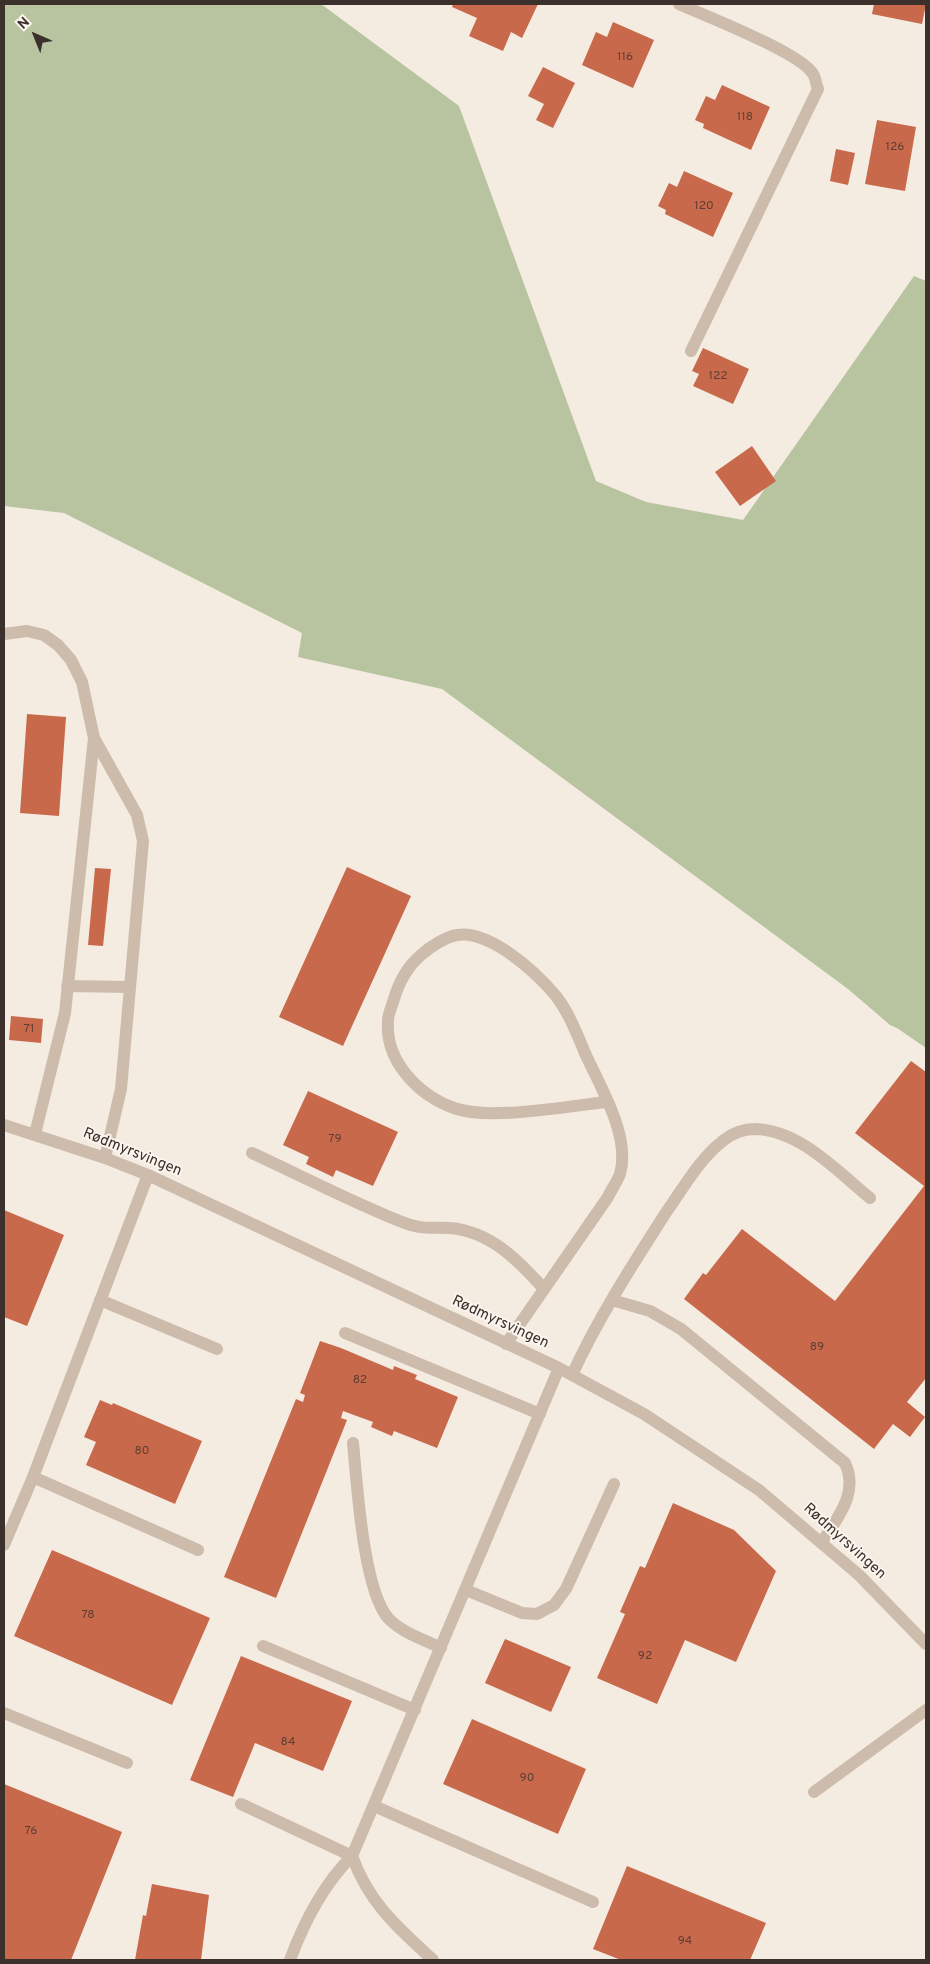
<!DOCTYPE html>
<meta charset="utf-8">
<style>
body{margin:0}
#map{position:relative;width:930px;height:1964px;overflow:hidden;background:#f4ebe1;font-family:Overpass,sans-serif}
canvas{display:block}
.frame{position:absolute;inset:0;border:5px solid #3b302b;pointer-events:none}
.north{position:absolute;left:10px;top:10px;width:50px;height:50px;-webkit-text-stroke:4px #fbf5ee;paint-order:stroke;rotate:316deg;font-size:14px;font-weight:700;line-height:20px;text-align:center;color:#3b302b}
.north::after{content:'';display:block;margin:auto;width:18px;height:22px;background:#3b302b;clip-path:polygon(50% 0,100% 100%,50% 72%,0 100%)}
</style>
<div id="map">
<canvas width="930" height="1964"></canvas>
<div class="frame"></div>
<div class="north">N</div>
</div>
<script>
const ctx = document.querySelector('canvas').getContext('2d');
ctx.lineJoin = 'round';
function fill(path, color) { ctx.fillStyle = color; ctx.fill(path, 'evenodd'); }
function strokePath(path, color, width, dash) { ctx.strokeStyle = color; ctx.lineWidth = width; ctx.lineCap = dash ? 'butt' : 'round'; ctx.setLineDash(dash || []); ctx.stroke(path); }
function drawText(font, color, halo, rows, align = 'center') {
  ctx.font = font + ' Overpass,sans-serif'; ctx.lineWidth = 4; ctx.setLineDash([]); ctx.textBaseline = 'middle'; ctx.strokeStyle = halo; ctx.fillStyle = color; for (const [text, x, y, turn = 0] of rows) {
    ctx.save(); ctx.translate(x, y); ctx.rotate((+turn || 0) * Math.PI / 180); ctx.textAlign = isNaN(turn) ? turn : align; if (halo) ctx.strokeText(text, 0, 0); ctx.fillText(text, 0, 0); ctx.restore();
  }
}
const green = new Path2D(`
 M 4,4 L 321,4 L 459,106 L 596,481 L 646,502 L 743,520 L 914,276 L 926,281 L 926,1048 L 897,1028 L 890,1025 L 848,989 L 442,689 L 298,657 L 302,633 L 64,513 L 4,506 Z`);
const building = new Path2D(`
 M 453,4 L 538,4 L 522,38 L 511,32 L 503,51 L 469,36 L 477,18 L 452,7 Z
 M 874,4 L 926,4 L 922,24 L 872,14 Z
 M 613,22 L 654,40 L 633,88 L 582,65 L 596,32 L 607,37 Z
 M 543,67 L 575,83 L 553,128 L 536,120 L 544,104 L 528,96 Z
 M 722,85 L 770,107 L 751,150 L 703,128 L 704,124 L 695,120 L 706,96 L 715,100 Z
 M 877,120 L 916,127 L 905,191 L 865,184 Z
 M 836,149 L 855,153 L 848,185 L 830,181 Z
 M 684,171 L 733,193 L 713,237 L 665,214 L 666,210 L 658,206 L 669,183 L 677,187 Z
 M 703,348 L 749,369 L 733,404 L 693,386 L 699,374 L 692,371 Z
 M 752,446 L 776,481 L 740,506 L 715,472 Z
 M 27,714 L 66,717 L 59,816 L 20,813 Z
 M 347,867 L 411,896 L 343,1046 L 279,1017 Z
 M 95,868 L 111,869 L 103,946 L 88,945 Z
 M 11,1016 L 43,1019 L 41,1043 L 9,1040 Z
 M 911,1061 L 926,1072 L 926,1378 L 907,1402 L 925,1417 L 910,1437 L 893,1424 L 874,1449 L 684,1299 L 703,1273 L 706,1275 L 742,1229 L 835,1301 L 924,1186 L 855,1133 Z
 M 308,1091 L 398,1132 L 373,1186 L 336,1170 L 333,1177 L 306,1164 L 309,1157 L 283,1145 Z
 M 4,1210 L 64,1235 L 27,1326 L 4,1317 Z
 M 320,1341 L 341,1348 L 393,1370 L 394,1366 L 417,1375 L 415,1379 L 458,1397 L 437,1448 L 394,1431 L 392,1436 L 371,1427 L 373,1422 L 343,1411 L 341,1418 L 347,1420 L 276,1598 L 224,1577 L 296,1399 L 303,1402 L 305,1395 L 300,1393 Z
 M 100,1400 L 112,1405 L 113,1403 L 202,1441 L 175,1504 L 86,1465 L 96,1442 L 84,1437 Z
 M 673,1503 L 734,1530 L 776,1571 L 736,1662 L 685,1640 L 657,1704 L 597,1678 L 625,1614 L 620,1612 L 640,1566 L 645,1568 Z
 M 52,1550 L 210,1618 L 172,1705 L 14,1636 Z
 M 505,1639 L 571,1667 L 551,1712 L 485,1683 Z
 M 241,1656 L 352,1701 L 323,1771 L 255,1743 L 233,1797 L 190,1780 Z
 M 472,1719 L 586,1769 L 558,1834 L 443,1784 Z
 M 4,1784 L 122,1832 L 71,1960 L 4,1960 Z
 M 627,1866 L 766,1923 L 750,1960 L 621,1960 L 593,1949 Z
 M 152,1884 L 209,1895 L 201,1960 L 135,1960 L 143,1915 L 146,1916 Z`);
const minor = new Path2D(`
 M 679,4 C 706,16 801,53 813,74 C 816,78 816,85 818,89 L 691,351
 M 4,634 L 27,631 L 44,635 L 58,645 L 71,660 L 82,682 L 94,738 L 137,815 L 143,841 L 121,1089 L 105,1158
 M 67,986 L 130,987
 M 4,1125 L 105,1158 L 148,1175 L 559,1368 L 644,1414 L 759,1490 L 859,1575 L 926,1644
 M 35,1134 L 65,1013 L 94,738
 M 252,1153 C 302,1176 351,1202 402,1222 C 421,1230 431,1227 450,1228 C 490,1231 519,1261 544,1289
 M 100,1300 L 217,1349
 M 612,1300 L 650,1311 L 681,1329 L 845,1463 C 859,1493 838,1517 822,1542
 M 345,1333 L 540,1414
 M 506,1344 L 608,1197 C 611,1190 617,1182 620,1174 C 631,1136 600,1087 585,1053 C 577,1034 569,1013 556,996 C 536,972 490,930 457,935 C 445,937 430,947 421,955 C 407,967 399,982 394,999 C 392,1006 388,1014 388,1021 C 385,1061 418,1095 454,1108 C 489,1121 567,1106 607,1102
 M 572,1375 C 598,1318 633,1264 667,1211 C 684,1187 700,1158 724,1140 C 733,1133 744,1129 755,1129 C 800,1130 838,1172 870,1198
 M 353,1443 C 357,1483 363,1589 388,1618 C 402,1633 423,1639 441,1648
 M 33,1477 L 198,1550
 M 4,1545 L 33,1477 L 148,1175
 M 466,1590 L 522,1613 L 537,1614 L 554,1605 L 566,1589 L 614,1484
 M 263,1646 L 415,1710
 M 4,1713 L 127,1763
 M 814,1792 L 926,1710
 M 241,1804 L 352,1856 C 323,1885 304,1922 290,1960
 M 374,1806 L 593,1902
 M 433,1960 C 397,1927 369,1903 352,1856 L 559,1368`);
const numberNames = [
 ["116",625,58],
 ["118",745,118],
 ["126",895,148],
 ["120",704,207],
 ["122",718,377],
 ["71",29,1030],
 ["79",335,1140],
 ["89",817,1348],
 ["82",360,1381],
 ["80",142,1452],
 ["78",88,1616],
 ["92",645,1657],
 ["84",288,1743],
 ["90",527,1779],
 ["76",31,1832],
 ["94",685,1942]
];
const streetNames = [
 ["Rødmyrsvingen",132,1153,22],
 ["Rødmyrsvingen",500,1323,25],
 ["Rødmyrsvingen",844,1542,42]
];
fill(green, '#b8c4a0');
fill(building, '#c8694b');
strokePath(minor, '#cdbbac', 12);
drawText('12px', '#5e3e33', null, numberNames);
drawText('15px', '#3b302b', '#fbf5ee', streetNames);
</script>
